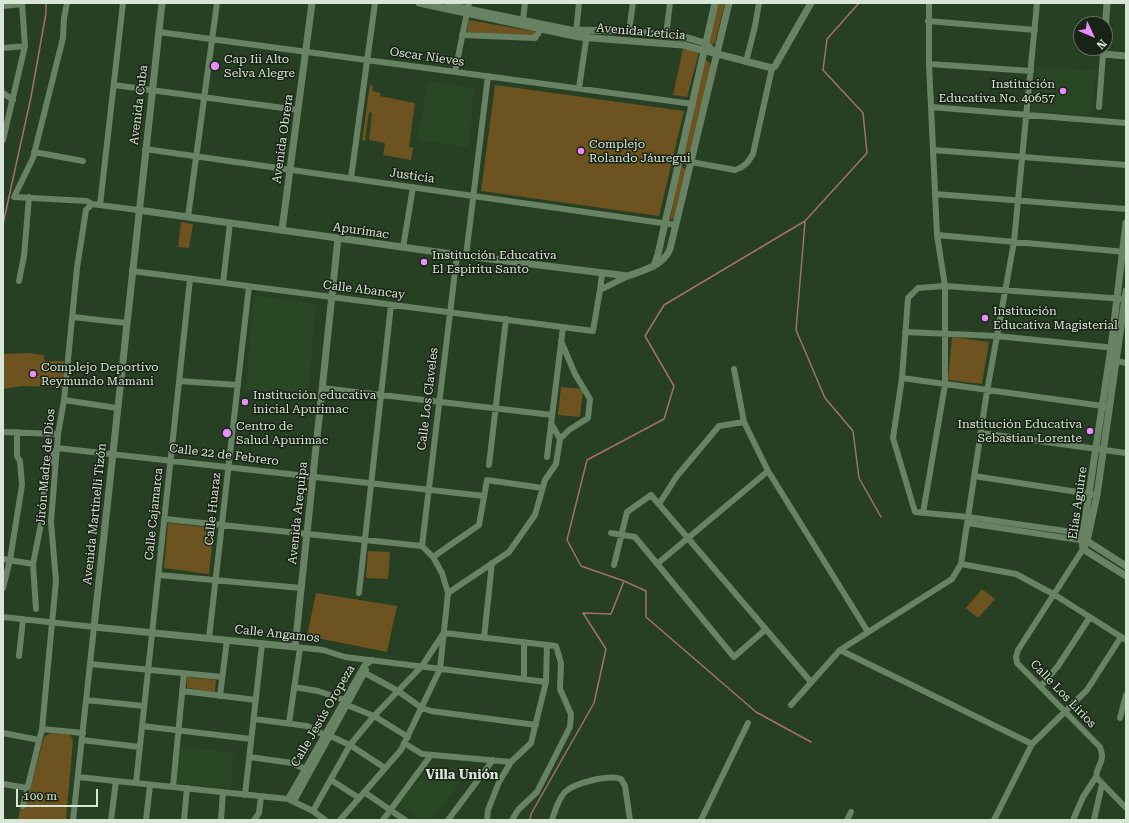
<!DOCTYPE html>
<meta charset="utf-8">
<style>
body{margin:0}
#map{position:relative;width:1129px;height:823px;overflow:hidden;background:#273f23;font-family:"Roboto Serif",serif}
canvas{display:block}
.frame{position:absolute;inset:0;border:4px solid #d8e7d5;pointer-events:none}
.north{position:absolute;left:1073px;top:16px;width:40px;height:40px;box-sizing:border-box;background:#182316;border:1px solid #657162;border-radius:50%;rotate:134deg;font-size:11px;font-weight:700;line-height:16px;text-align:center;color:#d8e7d5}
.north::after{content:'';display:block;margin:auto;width:14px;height:18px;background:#ea8dfc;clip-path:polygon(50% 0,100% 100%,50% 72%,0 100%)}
.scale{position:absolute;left:16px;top:789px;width:82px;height:18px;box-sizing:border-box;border:2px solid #d8e7d5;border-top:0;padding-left:5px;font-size:12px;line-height:14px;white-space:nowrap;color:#d8e7d5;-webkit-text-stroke:3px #182316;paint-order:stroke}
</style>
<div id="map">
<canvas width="1129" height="823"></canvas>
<div class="frame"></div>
<div class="north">N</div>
<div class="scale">100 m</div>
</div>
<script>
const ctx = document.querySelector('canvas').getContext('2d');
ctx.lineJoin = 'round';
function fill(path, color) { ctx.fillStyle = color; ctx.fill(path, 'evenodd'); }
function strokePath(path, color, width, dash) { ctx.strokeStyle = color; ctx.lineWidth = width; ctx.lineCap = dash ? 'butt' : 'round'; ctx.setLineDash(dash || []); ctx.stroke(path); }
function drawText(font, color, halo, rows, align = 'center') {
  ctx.font = font + ' "Roboto Serif",serif'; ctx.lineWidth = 3; ctx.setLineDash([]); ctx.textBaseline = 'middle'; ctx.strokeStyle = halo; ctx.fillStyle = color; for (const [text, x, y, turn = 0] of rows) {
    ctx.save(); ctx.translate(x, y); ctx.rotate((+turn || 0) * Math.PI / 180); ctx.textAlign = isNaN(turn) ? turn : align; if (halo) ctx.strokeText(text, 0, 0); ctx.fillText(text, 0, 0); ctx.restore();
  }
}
const built = new Path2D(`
 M 1036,67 L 1096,70 L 1091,116 L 1031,111 Z
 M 428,81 L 474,88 L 469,147 L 417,140 Z
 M 254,295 L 316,304 L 308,395 L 246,390 Z
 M 180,746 L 234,753 L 231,789 L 176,783 Z
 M 432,765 L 460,783 L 431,820 L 420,820 L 398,804 Z`);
const green = new Path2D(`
 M 718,3 L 725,3 L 715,43 L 712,45 L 709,42 Z
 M 469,20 L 537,32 L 535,37 L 467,32 Z
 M 683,49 L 699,52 L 687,97 L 673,95 Z
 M 707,60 L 711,65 L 690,151 L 687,155 L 683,153 L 705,61 Z
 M 370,84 L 372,85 L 373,91 L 380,93 L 380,96 L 415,103 L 409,147 L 413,148 L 411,160 L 383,155 L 385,143 L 369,140 L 372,113 L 369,112 L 365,141 L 362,140 Z
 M 495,85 L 684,111 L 659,216 L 481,191 Z
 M 682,166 L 686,170 L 674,218 L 670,221 L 680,167 Z
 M 181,222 L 193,224 L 189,248 L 178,247 Z
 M 952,337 L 989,342 L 982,384 L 948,380 Z
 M 28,353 L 44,355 L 44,361 L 64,361 L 62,387 L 22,386 L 3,389 L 3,354 Z
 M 561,387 L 583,389 L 580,417 L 558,415 Z
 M 168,523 L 214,528 L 209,574 L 164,568 Z
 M 368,551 L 390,552 L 388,579 L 366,578 Z
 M 982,589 L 995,599 L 978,618 L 966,608 Z
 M 316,593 L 397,606 L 387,652 L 307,636 Z
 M 187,677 L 216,680 L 215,692 L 187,688 Z
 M 50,733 L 70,735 L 73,740 L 66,820 L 18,820 L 20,808 L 25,809 L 44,737 Z`);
const stream = new Path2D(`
 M 805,222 L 796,330 L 825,398 L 853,431 L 859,478 L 881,517
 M 3,224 L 31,97 L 46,13 L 46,3
 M 624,581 L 646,591 L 646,617 L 756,712 L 811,742
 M 530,820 L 531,814 L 594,703 L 606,649 L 583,613 L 611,614 L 624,581 L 581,566 L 567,540 L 587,460 L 664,419 L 674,386 L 645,336 L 664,305 L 805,221 L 867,153 L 863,113 L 823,70 L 827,39 L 859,3`);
const minor = new Path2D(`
 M 67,3 L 64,18 L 63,38 L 33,158 L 14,197 L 87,201 L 92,204 L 138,210
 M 3,6 L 22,4
 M 523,20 L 525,3
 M 928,21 L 1035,30
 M 629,31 L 633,3
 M 159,32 L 693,104
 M 576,33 L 579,3
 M 462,35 L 535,38 L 541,29
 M 666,35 L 670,3
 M 3,48 L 25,46
 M 746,62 L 755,26 L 759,3
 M 929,64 L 1031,71
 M 455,72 L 469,3
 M 114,85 L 298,110
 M 579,88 L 587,34
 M 3,93 L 13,100
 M 931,107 L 1126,123
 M 1099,107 L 1103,54
 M 3,140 L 25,46 L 22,3
 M 145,149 L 676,225
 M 933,150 L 1126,165
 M 34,152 L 83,161
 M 680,160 L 735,170 C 744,167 748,163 753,154 L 772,68
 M 351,178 L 375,3
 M 935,194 L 1126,209
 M 100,205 L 123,3
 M 188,217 L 217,3
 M 937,235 L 1126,252
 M 403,248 L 413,187
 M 466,256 L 488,76
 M 132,271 L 593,331 L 600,290 L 628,276
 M 19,281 L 24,256 L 29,197
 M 223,283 L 230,223
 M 600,290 L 602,274
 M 73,317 L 126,323
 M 905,332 L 997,336 L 1115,348
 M 1117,361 L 1126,363
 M 734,369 L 744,422 L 768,471 L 868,632
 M 902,378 L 1110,407
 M 179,381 L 238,385
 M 322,388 L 552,415
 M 64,400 L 117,408
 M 551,423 L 560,439 L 569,430 L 588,418 L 590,399 L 575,374 L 561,341
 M 3,432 L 58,434
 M 981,433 L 1126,453
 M 547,457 L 563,327
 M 489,465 L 506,319
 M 974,476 L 1097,495
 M 659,504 L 677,476 L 719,426 L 744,422
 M 923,513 L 945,385 L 945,286 L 937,235 L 929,64 L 929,3
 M 165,519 L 422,546
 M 967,523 L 1086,541
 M 611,533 L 635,537 L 734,657 L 766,629
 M 1086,534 L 968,517 L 915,512 L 893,438 L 902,378 L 908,298 L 918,288 L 945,286 L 1125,299
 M 422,546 L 457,255
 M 1083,549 L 1018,650 L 1016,657 L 1017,663 L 1100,747 C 1106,762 1097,764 1096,777 L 1126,808
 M 433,557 L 479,525 L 487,480 L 542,488
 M 3,559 L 33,564
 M 657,564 L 768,471
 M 961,564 L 1016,574 L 1055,595 L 1126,640
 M 614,565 L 627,512 L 651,495 L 811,682
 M 159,575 L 301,588
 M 3,588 L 10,560 L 22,485 L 20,461 L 17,456 L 17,432
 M 359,593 L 391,305
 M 448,593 L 509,552 L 535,515 L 545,480 L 556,464 L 560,439
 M 36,609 L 33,564 L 43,514 L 45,472 L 57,448 L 484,496
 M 3,617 L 94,627 L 73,820
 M 444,633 L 556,646 L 561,663 L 560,689 L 571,714 L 570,727 L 537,792 L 518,810 L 512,820
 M 209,638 L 249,286
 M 484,638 L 492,563
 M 524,642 L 524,679
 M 295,647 L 323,650 L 345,657 L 546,682
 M 840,650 L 1032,744
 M 19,656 L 23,619
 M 90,664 L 222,677
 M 365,673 L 398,691 L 422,708 L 431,711 L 536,725
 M 1041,686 L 1058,666 L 1090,617
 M 294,687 L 318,691 L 344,700
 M 182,691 L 256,700
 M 220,696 L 227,640
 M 86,700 L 144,706
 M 347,705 L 374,716 L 408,737
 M 791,705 L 840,650 L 952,579 L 961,564 L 987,391 L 1014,242 L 1037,3
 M 1120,718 L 1126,695
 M 254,719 L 307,726 L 324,735
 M 289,723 L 300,648
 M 142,726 L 251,739
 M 42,729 L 83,733
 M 3,733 L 39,740
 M 330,736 L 350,745 L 385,768
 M 82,740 L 140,747
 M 404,743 L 422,754 L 511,762
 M 250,757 L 292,763 L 305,769
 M 78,777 L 288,799 L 313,811 L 325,820
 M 331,780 L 359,798
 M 136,783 L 190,279
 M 3,784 L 27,788
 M 173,787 L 184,673
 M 364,792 L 405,820
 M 245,795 L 262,644
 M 288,799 L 364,666 L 372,660
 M 294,801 L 366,670
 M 23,806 L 42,729 L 56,581 L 51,522 L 58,434 L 64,400 L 77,268 L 86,210 L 92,204
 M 313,811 L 350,745 L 374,716 L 422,666 L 443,634
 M 111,820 L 116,781
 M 146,820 L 150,785
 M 184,820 L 187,788
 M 221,820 L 223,792
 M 254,820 L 259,813 L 261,797
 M 340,820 L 401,750 L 440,669 L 448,593 L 442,573 L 433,557 L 422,546
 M 383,820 L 431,755
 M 448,820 L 493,760
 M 487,820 L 488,810 L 499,782 L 511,762 L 531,743 L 546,682 L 547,645
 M 552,820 C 555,811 558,799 565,792 C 574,783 610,774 621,779 L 625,786 L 630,820
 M 701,820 L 748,723
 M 847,820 L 851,812
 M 994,820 L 1032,744 L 1087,690 L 1121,637
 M 1073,820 L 1083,797 L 1096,777
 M 1094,820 L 1102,784`);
const tertiary = new Path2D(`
 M 162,3 L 94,627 L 295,647 L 338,238
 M 419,3 L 579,37 L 683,45 L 772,68 L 775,66 L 811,3
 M 448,5 L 570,30 L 629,31 L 688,38 L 705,43 L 715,53
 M 1105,32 L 1107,3
 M 1104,48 L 1103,54 L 1126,56
 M 138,210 L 466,256 L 628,276 C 644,270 663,266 670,249 L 729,3
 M 282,230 L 312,3
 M 654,266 L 658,254 L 715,3
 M 1087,541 L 1126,566
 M 1083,549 L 1082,540 L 1111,348 L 1126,223
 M 1083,549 L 1087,541 L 1097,495 L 1126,291
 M 1083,549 L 1126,576`);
const markers = [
 [215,66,5,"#ea8dfc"],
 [1063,91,4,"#ea8dfc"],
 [581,151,4,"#ea8dfc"],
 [424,262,4,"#ea8dfc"],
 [985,318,4,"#ea8dfc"],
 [33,374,4,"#ea8dfc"],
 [245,402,4,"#ea8dfc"],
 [1090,431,4,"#ea8dfc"],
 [227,433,5,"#ea8dfc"]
];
const streetNames = [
 ["Avenida Leticia",641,32,5],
 ["Oscar Nieves",427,57,8],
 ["Avenida Cuba",139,105,-83],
 ["Avenida Obrera",283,139,-82],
 ["Justicia",412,176,8],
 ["Apurímac",361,231,8],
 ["Calle Abancay",364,290,7],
 ["Calle Los Claveles",428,399,-83],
 ["Calle 22 de Febrero",224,455,7],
 ["Jirón Madre de Dios",46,467,-85],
 ["Elías Aguirre",1078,503,-82],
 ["Calle Huaraz",213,509,-84],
 ["Avenida Arequipa",298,513,-84],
 ["Avenida Martinelli Tizón",95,514,-84],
 ["Calle Cajamarca",154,514,-84],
 ["Calle Angamos",277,634,6],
 ["Calle Los Lirios",1063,694,46],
 ["Calle Jesús Oropeza",323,716,-60]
];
const poiNames = [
 ["Cap Iii Alto",224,59],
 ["Selva Alegre",224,73],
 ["Institución",1055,84,"right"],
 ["Educativa No. 40657",1055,98,"right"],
 ["Complejo",589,144],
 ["Rolando Jáuregui",589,158],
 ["Institución Educativa",432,255],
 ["El Espiritu Santo",432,269],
 ["Institución",993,311],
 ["Educativa Magisterial",993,325],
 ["Complejo Deportivo",41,367],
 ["Reymundo Mamani",41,381],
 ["Institución educativa",253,395],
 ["inicial Apurimac",253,409],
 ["Institución Educativa",1082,424,"right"],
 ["Sebastian Lorente",1082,438,"right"],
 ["Centro de",236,426],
 ["Salud Apurimac",236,440]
];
const neighbourhoodNames = [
 ["Villa Unión",462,775]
];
fill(built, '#2a4725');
fill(green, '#6d531f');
strokePath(stream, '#a4706c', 1.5);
strokePath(minor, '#688363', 6);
strokePath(tertiary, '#688363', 7);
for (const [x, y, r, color] of markers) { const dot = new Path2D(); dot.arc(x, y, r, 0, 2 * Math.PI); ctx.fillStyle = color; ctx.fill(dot); strokePath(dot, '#182316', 1.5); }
drawText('12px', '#d8e7d5', '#182316', streetNames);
drawText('12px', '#d8e7d5', '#182316', poiNames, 'left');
drawText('bold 13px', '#d8e7d5', '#182316', neighbourhoodNames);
</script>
